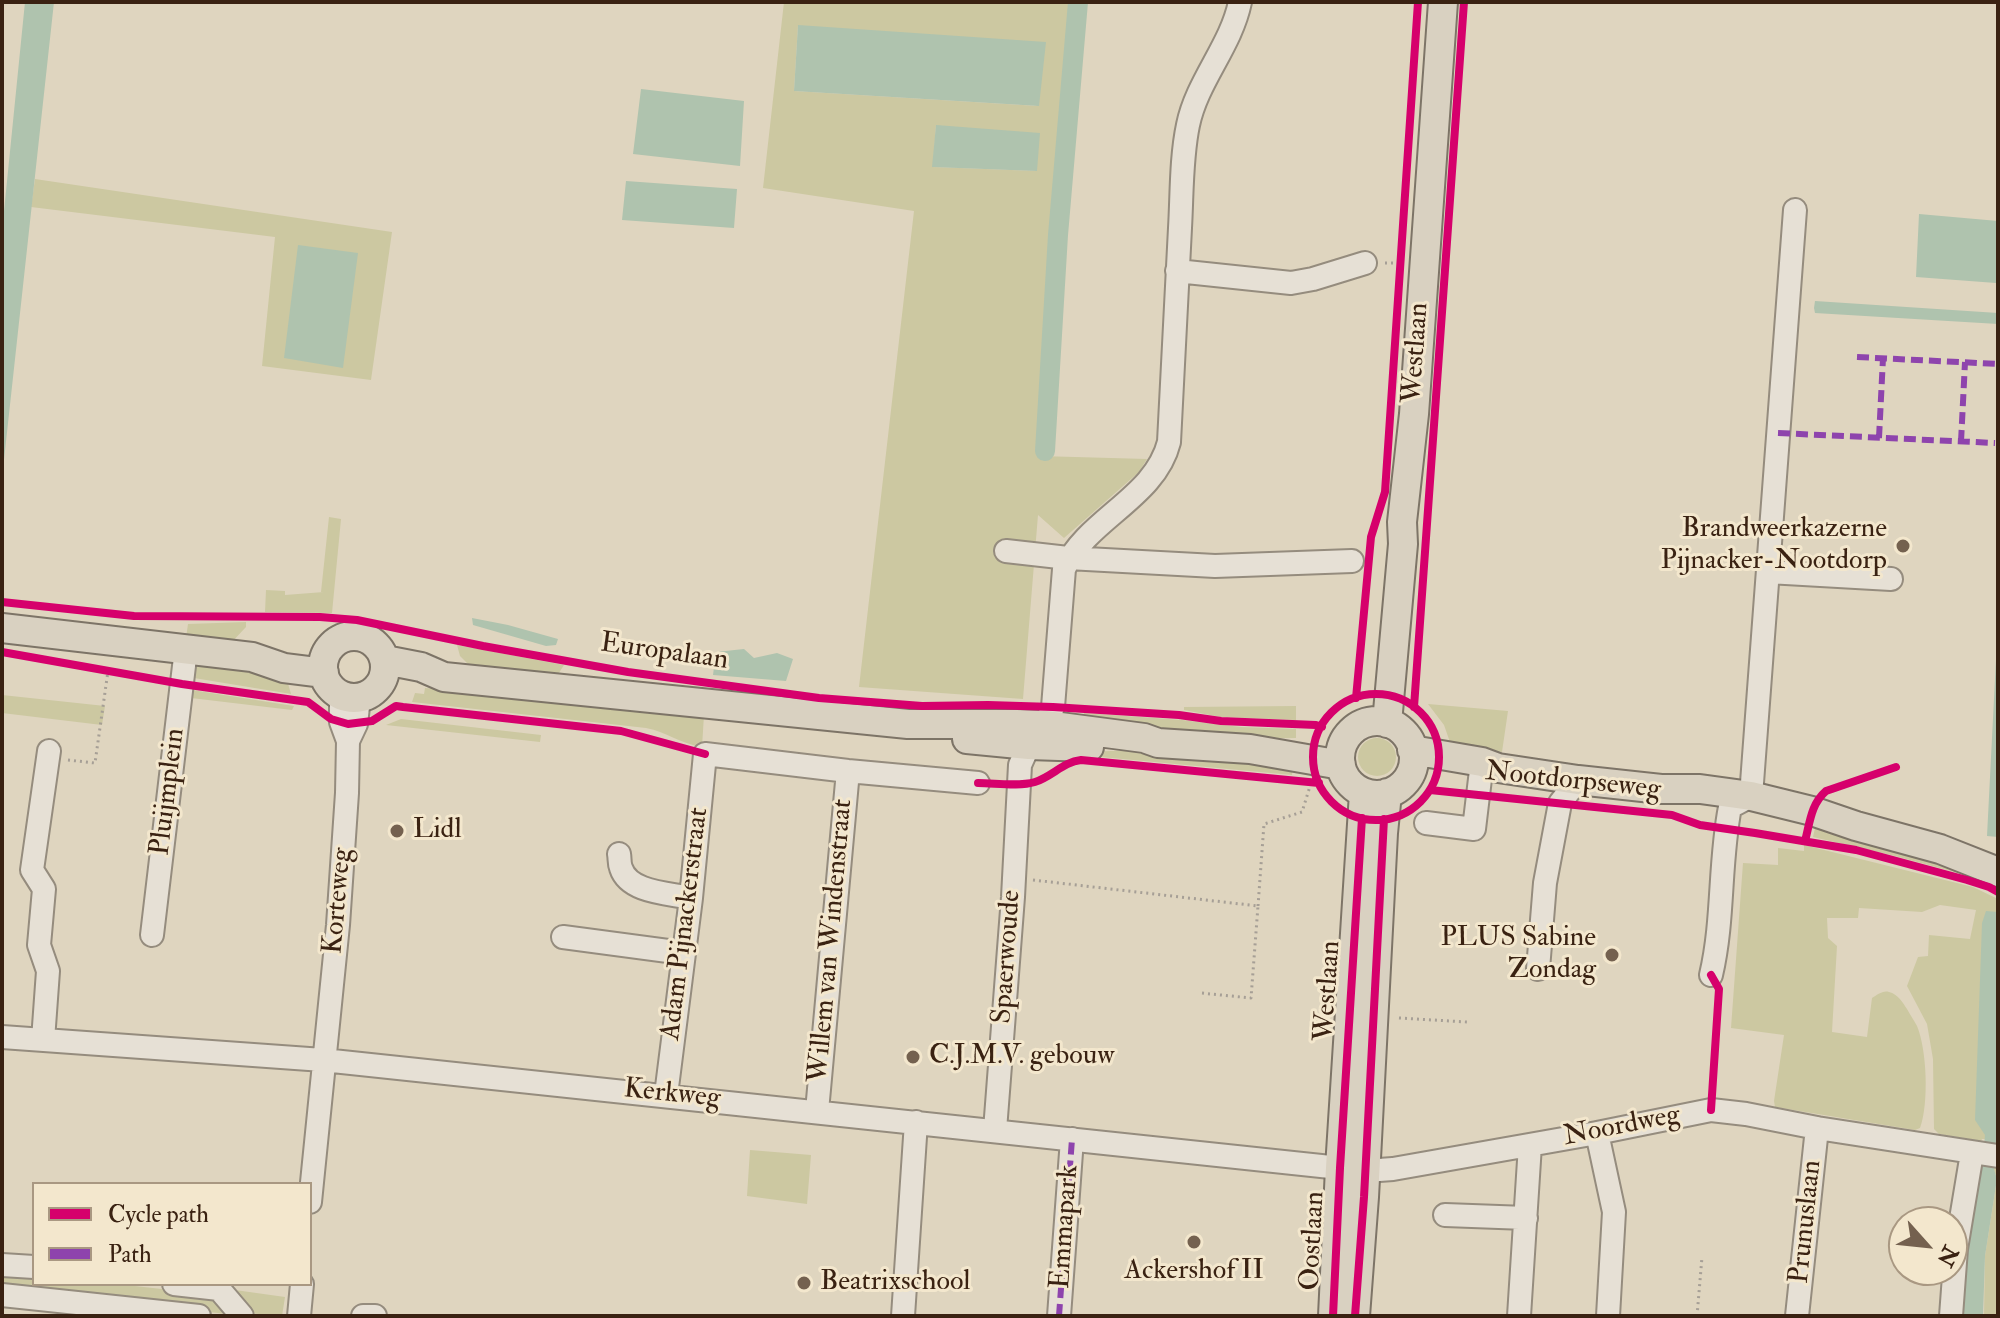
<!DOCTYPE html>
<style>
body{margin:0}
#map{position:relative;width:2000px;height:1318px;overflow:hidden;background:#dfd5bf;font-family:"IM FELL Double Pica",serif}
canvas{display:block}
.frame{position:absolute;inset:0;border:4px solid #3a2212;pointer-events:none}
.legend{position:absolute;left:32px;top:1182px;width:280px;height:104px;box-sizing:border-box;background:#f3e7cd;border:2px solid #a99882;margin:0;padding:10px 14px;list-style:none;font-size:24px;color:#3a2212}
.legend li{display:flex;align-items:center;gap:16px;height:40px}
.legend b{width:40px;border:2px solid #a99882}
.north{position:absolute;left:1888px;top:1206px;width:80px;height:80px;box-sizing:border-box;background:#f3e7cd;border:2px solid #a99882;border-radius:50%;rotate:117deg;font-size:22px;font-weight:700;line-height:32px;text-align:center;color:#3a2212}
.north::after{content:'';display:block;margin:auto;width:28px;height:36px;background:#74614f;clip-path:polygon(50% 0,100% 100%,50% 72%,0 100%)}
</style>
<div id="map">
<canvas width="2000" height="1318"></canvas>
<div class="frame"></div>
<ul class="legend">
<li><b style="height:10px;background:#d6006c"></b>Cycle path</li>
<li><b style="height:10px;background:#8e44ad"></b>Path</li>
</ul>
<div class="north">N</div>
</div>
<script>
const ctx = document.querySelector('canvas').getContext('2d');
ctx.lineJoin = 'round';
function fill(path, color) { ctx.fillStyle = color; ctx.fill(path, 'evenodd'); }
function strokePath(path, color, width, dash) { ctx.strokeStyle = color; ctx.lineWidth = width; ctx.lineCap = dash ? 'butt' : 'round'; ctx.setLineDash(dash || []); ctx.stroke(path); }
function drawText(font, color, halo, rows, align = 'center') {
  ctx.font = font + ' "IM FELL Double Pica",serif'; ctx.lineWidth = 6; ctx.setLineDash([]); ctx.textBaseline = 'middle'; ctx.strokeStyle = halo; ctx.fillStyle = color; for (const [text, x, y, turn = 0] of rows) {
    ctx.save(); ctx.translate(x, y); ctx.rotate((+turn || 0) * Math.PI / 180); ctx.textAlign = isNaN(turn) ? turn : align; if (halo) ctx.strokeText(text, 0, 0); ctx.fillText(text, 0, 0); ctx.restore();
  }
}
const green = new Path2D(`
 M 784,2 L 1073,2 L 1050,287 L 1039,456 L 1147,459 L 1139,472 L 1064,538 L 1038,515 L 1023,699 L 859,687 L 914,211 L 763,188 ZM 798,25 L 1038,106 L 794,91 ZM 936,125 L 1037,171 L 933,167 Z
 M 35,179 L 392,232 L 371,380 L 262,366 L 275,237 L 31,207 Z
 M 329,517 L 341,519 L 332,613 L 265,612 L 266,590 L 285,591 L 285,595 L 324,592 L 321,592 Z
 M 246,622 L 246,627 L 231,643 L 186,638 L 188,624 Z
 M 457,645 L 564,665 L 555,679 L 468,664 L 460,656 Z
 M 202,662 L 287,680 L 291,694 L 194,678 L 195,669 Z
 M 425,688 L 517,694 L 704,715 L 702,747 C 681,744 667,732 646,728 L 412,702 L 415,693 L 424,694 Z
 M 192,690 L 294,706 L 292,710 L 191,698 Z
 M 2,695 L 105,706 L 102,725 L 2,713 Z
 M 1428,704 L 1508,711 L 1502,752 L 1451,745 L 1444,725 Z
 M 1296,706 L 1296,720 L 1220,717 L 1184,710 L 1184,707 Z
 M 1084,713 L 1182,720 L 1241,727 L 1296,729 L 1296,738 L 1244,739 L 1082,724 Z
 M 401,719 L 541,735 L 540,742 L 386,725 Z
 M1358 757a19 19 0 1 1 38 0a19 19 0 1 1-38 0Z
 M 1143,750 L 1293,764 L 1292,775 L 1080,755 L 1080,752 Z
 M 1815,828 L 1897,847 L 1998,878 L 1998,887 L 1984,880 L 1895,856 L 1813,837 Z
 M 1804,845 L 1973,887 L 1998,899 L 1985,1134 L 1985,1139 L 1982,1139 L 1981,1141 L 1939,1134 L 1934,1129 L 1933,1059 L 1927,1024 L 1907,986 L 1918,957 L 1928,956 L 1929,935 L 1970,939 L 1976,910 L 1940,905 L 1922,912 L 1859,908 L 1858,918 L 1827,918 L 1828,938 L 1837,946 L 1832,1032 L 1867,1037 L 1872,998 C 1877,995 1883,990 1889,992 C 1898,994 1903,1003 1907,1009 C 1910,1015 1914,1020 1917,1026 C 1927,1050 1929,1104 1920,1128 L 1915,1130 L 1775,1107 L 1774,1101 L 1784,1035 L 1731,1028 L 1743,863 L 1778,865 L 1778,848 L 1804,851 Z
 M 750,1150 L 811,1155 L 807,1204 L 747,1196 Z
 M 1993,1167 L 1998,1167 L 1998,1316 L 1984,1316 L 1985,1256 L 1997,1179 Z
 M 2,1274 L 34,1275 L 34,1284 L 117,1284 L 215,1295 L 226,1314 L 2,1287 Z
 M 235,1290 L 285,1297 L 282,1316 L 248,1313 L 234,1295 Z`);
const water = new Path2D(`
 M 25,2 L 54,2 L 2,478 L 2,231 Z
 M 798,25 L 1046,42 L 1039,106 L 794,91 Z
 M 641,89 L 744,101 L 740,166 L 633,154 Z
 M 936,125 L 1040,133 L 1037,171 L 932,167 Z
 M 626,181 L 737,189 L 734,228 L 622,220 Z
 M 1919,214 L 1998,221 L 1996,283 L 1916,277 Z
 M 298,245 L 358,253 L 343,368 L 284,358 Z
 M 1815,301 L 1998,313 L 1998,324 L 1815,313 L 1814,308 Z
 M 472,618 L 508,625 L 558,639 L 556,645 L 546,646 L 473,625 Z
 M 1998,620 L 1998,837 L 1987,836 Z
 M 744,649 L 754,658 L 777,653 L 793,659 L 786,681 L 713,675 L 716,652 Z
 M 1986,911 L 1998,912 L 1996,1057 L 1998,1147 L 1993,1166 L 1997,1179 L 1985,1256 L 1983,1316 L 1961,1316 L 1965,1257 L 1978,1179 L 1982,1166 L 1985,1135 L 1975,1120 L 1982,923 Z`);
const canal = new Path2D(`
 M 1045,451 L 1058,235 L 1078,2`);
const path = new Path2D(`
 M 1385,263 L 1400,263
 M 68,760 L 95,763 L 108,671
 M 1033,880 L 1258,906 L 1251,998 L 1201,993
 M 1258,906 L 1264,824 L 1302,812 L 1311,783
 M 1399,1018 L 1467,1022
 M 1697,1316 L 1702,1257`);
const minor = new Path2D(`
 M 1177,271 L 1291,283 L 1313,279 L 1365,263
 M 1006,551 L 1068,558 L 1215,566 L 1352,561
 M 1768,572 L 1891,579
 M 348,741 L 356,724 L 359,698
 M 1426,823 L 1474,829 L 1482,762
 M 619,854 C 620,859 619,863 621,868 C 629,893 669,893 691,898
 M 152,935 L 186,649
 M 563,937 L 683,953
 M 1538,969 L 1545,883 L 1560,803 L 1578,780
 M 1711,975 C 1724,920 1719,863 1730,807 L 1751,796 L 1795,210
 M 2,1037 L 323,1060 L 1340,1168
 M 43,1040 L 48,971 L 39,945 L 44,889 L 32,870 L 49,751
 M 666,1095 L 691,898 L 705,754 L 848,771 L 978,783
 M 817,1111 L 848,771
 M 995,1130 L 1013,897 L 1020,765 L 1029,745 L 1045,725 L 1053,707 L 1064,569 C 1088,518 1155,498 1169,442 C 1173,371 1176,299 1180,228 C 1182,194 1181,158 1188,125 C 1197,81 1231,46 1240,2
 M 1597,1133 L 1614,1212 L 1608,1316
 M 1365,1171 L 1393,1169 L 1597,1133 L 1711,1110 L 1746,1114 L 1817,1128 L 1998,1156
 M 310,1202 L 338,925 L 347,793 L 348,741 L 341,722 L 341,695
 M 1445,1215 L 1526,1218
 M 2,1265 L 34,1267
 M 174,1284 L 219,1289 L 242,1316
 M 2,1295 L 199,1316
 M 299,1316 L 302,1284
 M 363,1316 L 375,1316
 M 903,1316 L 916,1122
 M 1059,1316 L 1072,1139
 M 1519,1316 L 1530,1145
 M 1797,1316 L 1817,1128
 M 1951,1316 L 1956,1249 L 1972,1153`);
const major = new Path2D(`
 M 2,628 L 252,657 L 284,668 L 324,673
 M323 667a31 31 0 1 1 62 0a31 31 0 1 1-62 0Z
 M 385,660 L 421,667 L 444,677 L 908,724 L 1016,724 L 1045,725 L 1144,738 L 1158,743 L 1250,749 L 1341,765
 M1340 758a37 37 0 1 1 74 0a37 37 0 1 1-74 0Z
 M 1387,723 L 1403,544 L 1402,522 L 1414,414 L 1443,2
 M 967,739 L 1029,745 L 1089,747
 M 1412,750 L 1482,762 L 1498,768 L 1578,780 L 1661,789 L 1700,789 L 1751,796 L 1812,811 L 1856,826 L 1940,849 L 1998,872
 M 1333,1316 L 1340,1168 L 1364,793
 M 1355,1316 L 1364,1197 L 1383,833 L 1387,793`);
const quiet = new Path2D(`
 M 1857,357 L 1998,364
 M 1778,433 L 1995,443
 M 1879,438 L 1883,358
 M 1961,442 L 1965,362
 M 1059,1316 L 1072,1139`);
const cycleway = new Path2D(`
 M 2,602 L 134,616 L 320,617 L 357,620 L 483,646 L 628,672 L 819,698 L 922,706 L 988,705 L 1053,707 L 1179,715 L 1221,721 L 1316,725 L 1322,727
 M 2,652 L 182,684 L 308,702 L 331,719 L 348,724 L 372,721 L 396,706 L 403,707 L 621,731 L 705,754
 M1313 757a63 63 0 1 1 126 0a63 63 0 1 1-126 0Z
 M 1356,698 L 1371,537 L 1385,492 L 1418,2
 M 1414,707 L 1464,2
 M 978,783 C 995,783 1019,787 1035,782 C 1053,776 1063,762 1081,760 L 1319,783
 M 1430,790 L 1672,815 L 1700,825 L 1755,833 L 1856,850 L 1967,880 L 1989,887 L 1998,892
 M 1805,841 C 1810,822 1811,804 1826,791 L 1896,767
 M 1711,975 L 1719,989 L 1711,1110
 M 1333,1316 L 1340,1168 L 1362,818
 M 1355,1316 L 1364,1197 L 1384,819`);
const markers = [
 [1903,546,8,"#74614f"],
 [397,831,8,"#74614f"],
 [1612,955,8,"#74614f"],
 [913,1057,8,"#74614f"],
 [1194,1242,8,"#74614f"],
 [804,1283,8,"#74614f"]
];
const streetNames = [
 ["Westlaan",1417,353,-86],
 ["Europalaan",664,653,8],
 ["Nootdorpseweg",1573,782,6],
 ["Pluijmplein",169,792,-83],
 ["Korteweg",339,901,-85],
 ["Adam Pijnackerstraat",686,924,-83],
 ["Willem van Windenstraat",832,941,-85],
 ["Spaerwoude",1008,957,-86],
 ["Westlaan",1329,991,-86],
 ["Kerkweg",672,1095,6],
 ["Noordweg",1622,1127,-11],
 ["Prunuslaan",1807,1222,-84],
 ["Emmapark",1066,1227,-86],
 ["Oostlaan",1314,1241,-87]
];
const poiNames = [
 ["Brandweerkazerne",1887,530,"right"],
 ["Pijnacker-Nootdorp",1887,562,"right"],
 ["Lidl",413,831],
 ["PLUS Sabine",1596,939,"right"],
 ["Zondag",1596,971,"right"],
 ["C.J.M.V. gebouw",929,1057],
 ["Ackershof II",1194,1272,"center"],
 ["Beatrixschool",820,1283]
];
fill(green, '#ccc8a1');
fill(water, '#afc3ae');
strokePath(canal, '#afc3ae', 20);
strokePath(minor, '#958c7e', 26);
strokePath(major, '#7d7467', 32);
strokePath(path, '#a69f96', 3, [2, 4]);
strokePath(minor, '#e6e0d5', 22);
strokePath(major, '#d9d1c1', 28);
strokePath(quiet, '#8e44ad', 6, [12, 6]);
strokePath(cycleway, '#d6006c', 8);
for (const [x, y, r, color] of markers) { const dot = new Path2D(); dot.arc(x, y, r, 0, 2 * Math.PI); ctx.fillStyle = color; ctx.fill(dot); strokePath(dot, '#f3e7cd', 3); }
drawText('28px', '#3a2212', '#f3e7cd', streetNames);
drawText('28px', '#3a2212', '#f3e7cd', poiNames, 'left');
</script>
